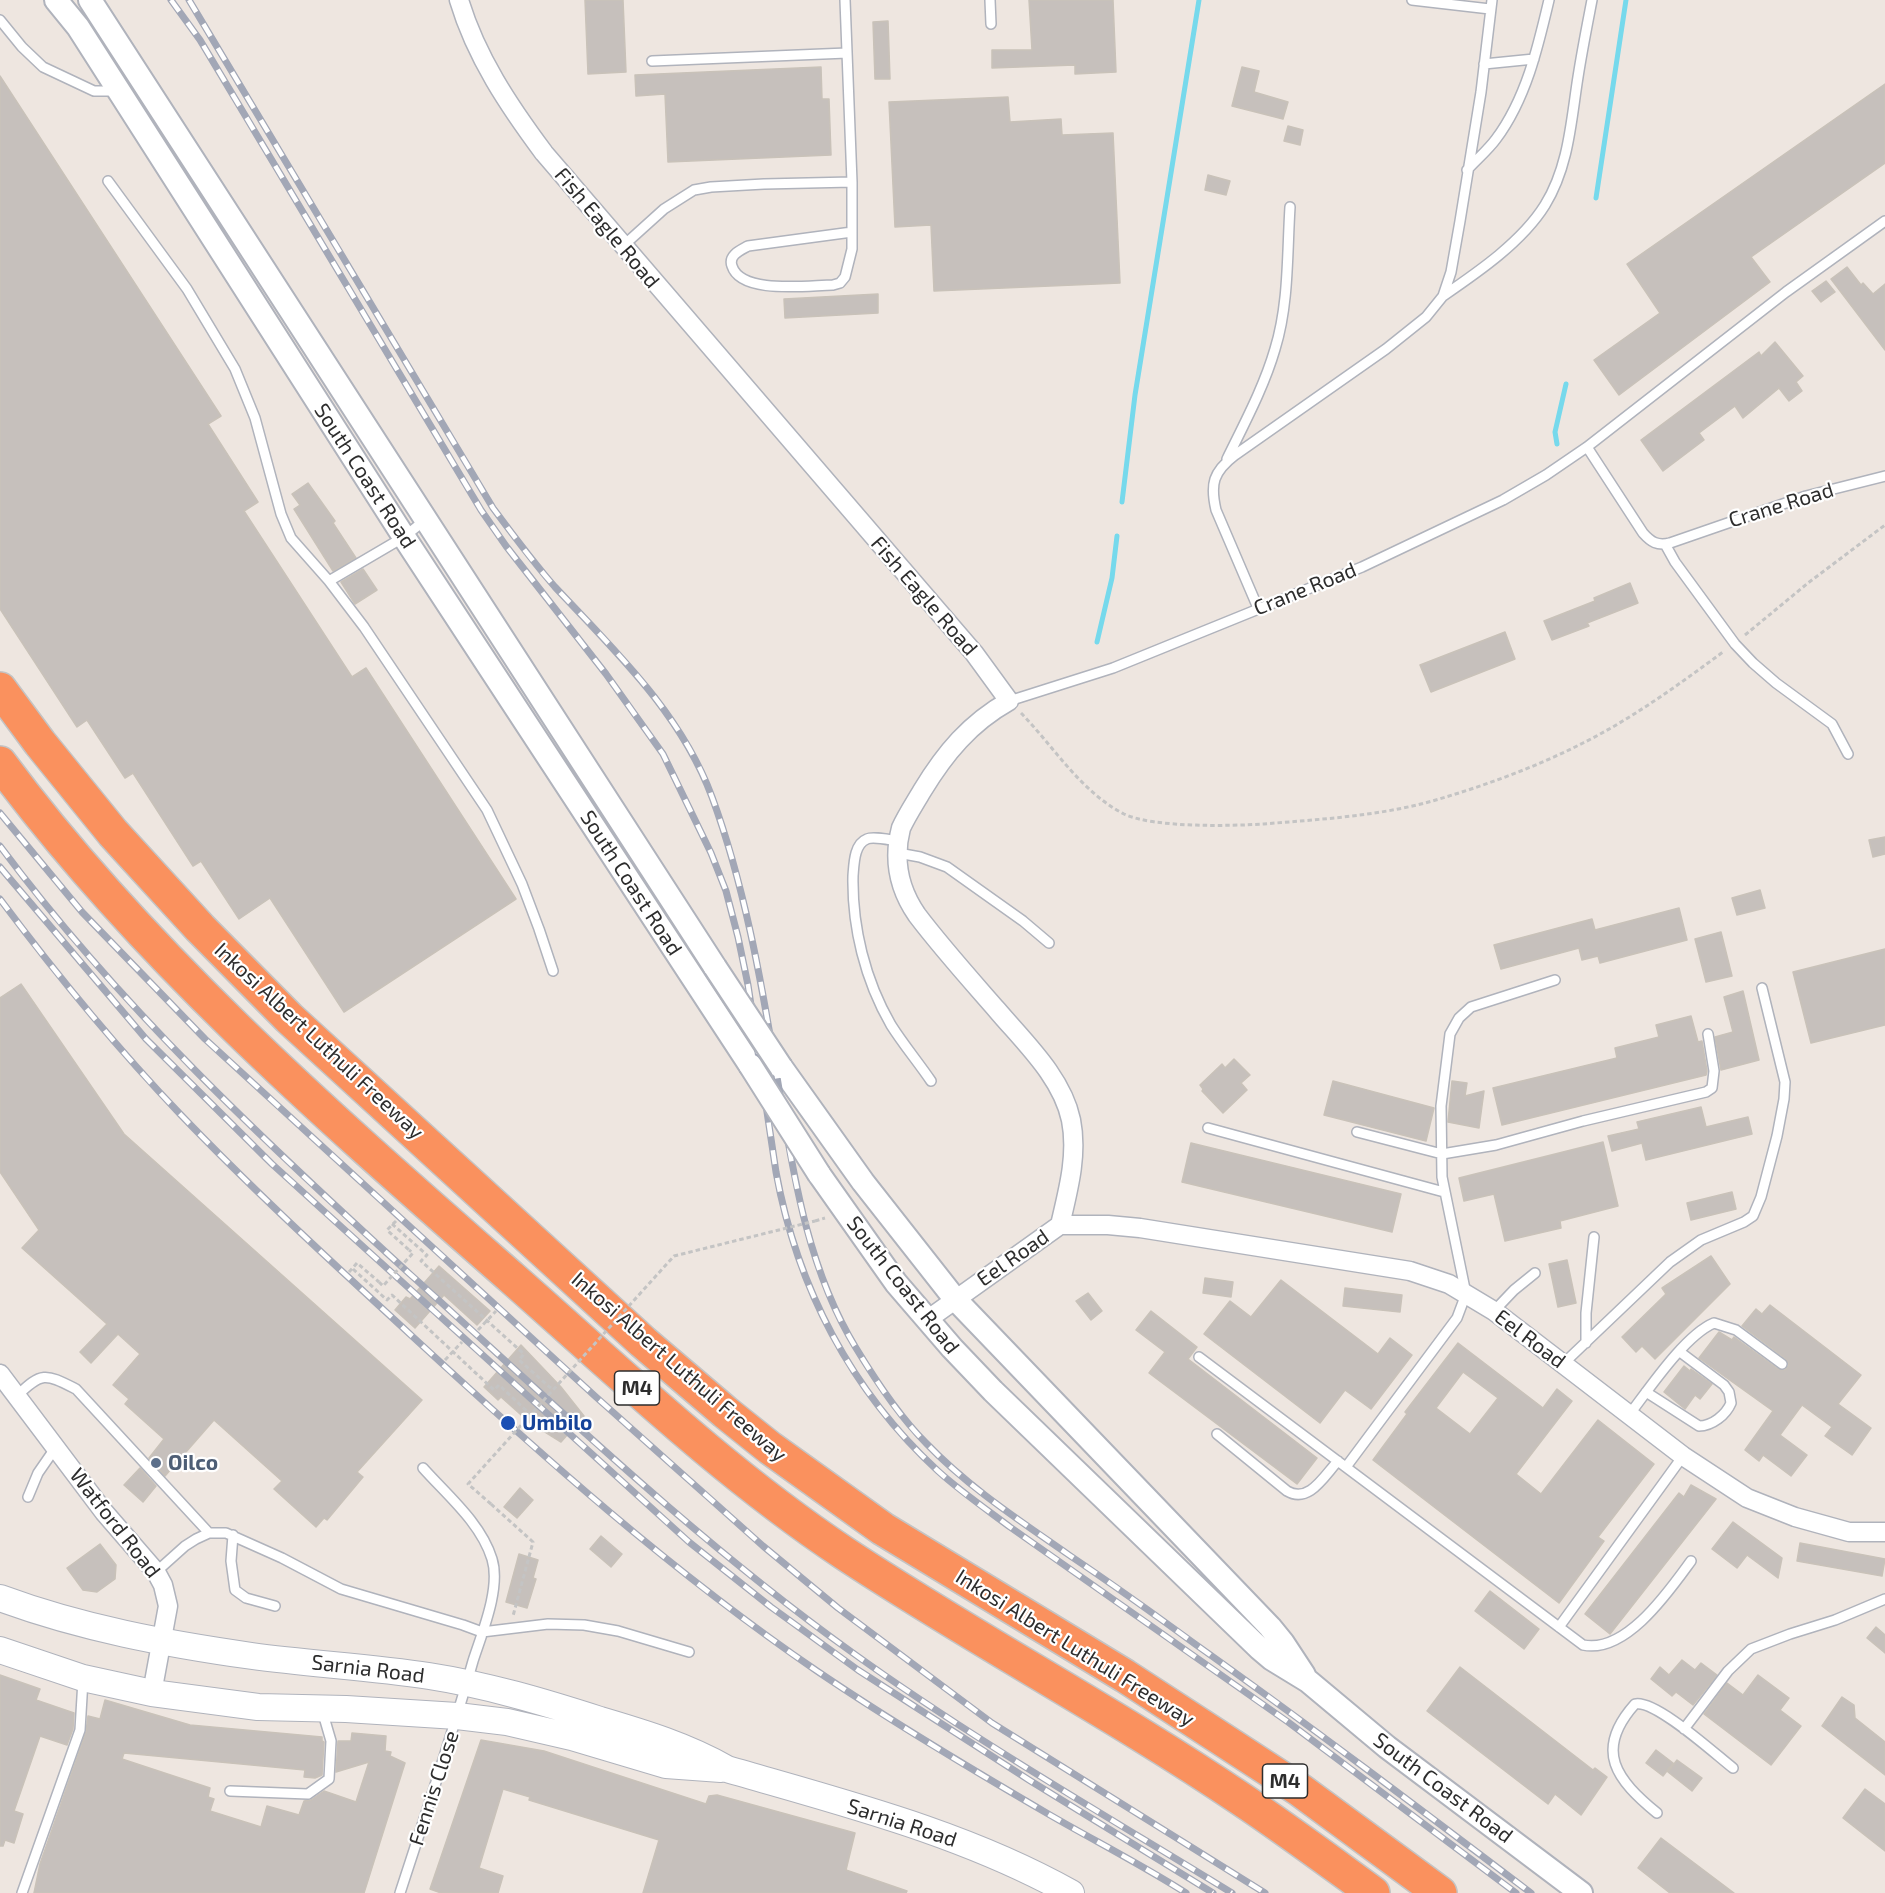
<!DOCTYPE html>
<style>
body{margin:0}
canvas{display:block;background:#eee6e0}
</style>
<canvas width="1885" height="1893"></canvas>
<script>
const ctx = document.querySelector('canvas').getContext('2d');
ctx.lineJoin = 'round';
function strokePath(path, color, width, dash) { ctx.strokeStyle = color; ctx.lineWidth = width; ctx.lineCap = dash ? 'butt' : 'round'; ctx.setLineDash(dash || []); ctx.stroke(path); }
function fill(path, color) { ctx.fillStyle = color; ctx.fill(path, 'evenodd'); }
function drawText(font, color, halo, rows, align = 'center') {
  ctx.font = font + ' "Exo 2",sans-serif'; ctx.lineWidth = 4.5; ctx.setLineDash([]); ctx.textBaseline = 'middle'; ctx.strokeStyle = halo; ctx.fillStyle = color; for (const [text, x, y, turn = 0] of rows) {
    ctx.save(); ctx.translate(x, y); ctx.rotate((+turn || 0) * Math.PI / 180); ctx.textAlign = isNaN(turn) ? turn : align; if (halo) ctx.strokeText(text, 0, 0); ctx.fillText(text, 0, 0); ctx.restore();
  }
}
const stream = new Path2D(`
 M 1596,198 L 1626,0
 M 1557,444 L 1555,432 L 1566,384
 M 1122,502 L 1135,395 L 1199,0
 M 1097,642 L 1112,578 L 1117,536`);
const building = new Path2D(`
 M 585,0 L 623,0 L 626,72 L 588,74 Z
 M 1029,0 L 1113,0 L 1116,72 L 1075,74 L 1075,65 L 992,68 L 992,50 L 1032,50 Z
 M 888,21 L 890,79 L 875,79 L 873,22 Z
 M 821,67 L 822,99 L 829,99 L 831,155 L 668,162 L 665,94 L 636,96 L 635,75 Z
 M 1242,67 L 1259,71 L 1254,92 L 1288,102 L 1283,119 L 1232,106 Z
 M 0,76 L 221,416 L 208,424 L 258,502 L 244,511 L 352,677 L 366,668 L 516,899 L 344,1012 L 270,898 L 239,919 L 201,861 L 193,866 L 133,773 L 125,778 L 87,720 L 77,727 L 0,609 Z
 M 1885,84 L 1885,163 L 1751,257 L 1770,282 L 1619,395 L 1594,360 L 1660,313 L 1627,264 Z
 M 1008,97 L 1010,122 L 1061,119 L 1062,135 L 1113,133 L 1120,283 L 934,291 L 931,225 L 895,227 L 889,102 Z
 M 1288,126 L 1303,130 L 1300,145 L 1284,141 Z
 M 1208,175 L 1230,181 L 1226,195 L 1205,190 Z
 M 1847,267 L 1861,285 L 1863,283 L 1873,294 L 1885,284 L 1885,350 L 1831,279 Z
 M 1826,281 L 1835,292 L 1821,302 L 1812,291 Z
 M 878,294 L 878,313 L 785,318 L 784,299 Z
 M 1775,342 L 1803,376 L 1796,382 L 1802,391 L 1789,401 L 1779,388 L 1743,418 L 1735,406 L 1699,433 L 1704,440 L 1663,471 L 1641,440 L 1759,352 L 1761,356 Z
 M 308,483 L 335,521 L 333,523 L 356,558 L 333,571 L 294,509 L 300,505 L 292,494 Z
 M 363,569 L 377,590 L 355,604 L 341,582 Z
 M 1630,583 L 1638,603 L 1587,623 L 1589,626 L 1552,640 L 1544,621 L 1595,601 L 1594,598 Z
 M 1505,632 L 1515,659 L 1431,692 L 1420,665 Z
 M 1885,837 L 1885,854 L 1873,857 L 1869,840 Z
 M 1760,890 L 1765,908 L 1737,915 L 1732,898 Z
 M 1679,908 L 1687,940 L 1600,963 L 1598,956 L 1582,960 L 1579,948 L 1501,969 L 1494,945 L 1592,919 L 1595,930 Z
 M 1721,932 L 1732,976 L 1706,982 L 1695,939 Z
 M 1885,949 L 1885,1025 L 1811,1043 L 1793,972 Z
 M 21,984 L 124,1134 L 422,1400 L 357,1472 L 363,1477 L 327,1520 L 324,1518 L 316,1527 L 274,1489 L 282,1481 L 214,1420 L 165,1476 L 149,1458 L 164,1439 L 125,1404 L 129,1399 L 113,1385 L 140,1354 L 118,1334 L 91,1363 L 80,1352 L 107,1324 L 22,1248 L 39,1230 L 0,1172 L 0,998 Z
 M 1743,991 L 1759,1060 L 1721,1070 L 1715,1037 L 1733,1032 L 1724,997 Z
 M 1691,1016 L 1698,1042 L 1702,1041 L 1707,1071 L 1706,1075 L 1502,1125 L 1493,1088 L 1617,1058 L 1615,1048 L 1659,1037 L 1656,1025 Z
 M 1234,1059 L 1250,1075 L 1241,1083 L 1247,1090 L 1223,1113 L 1202,1091 L 1203,1089 L 1200,1085 L 1222,1064 L 1225,1068 Z
 M 1333,1081 L 1434,1108 L 1426,1141 L 1324,1115 Z
 M 1452,1081 L 1467,1083 L 1465,1096 L 1484,1091 L 1479,1128 L 1448,1122 Z
 M 1701,1107 L 1706,1127 L 1748,1117 L 1752,1134 L 1646,1160 L 1642,1143 L 1612,1151 L 1608,1136 L 1639,1129 L 1637,1122 Z
 M 1603,1142 L 1618,1206 L 1560,1221 L 1561,1228 L 1505,1241 L 1494,1194 L 1464,1201 L 1459,1178 Z
 M 1191,1143 L 1401,1194 L 1392,1232 L 1182,1182 Z
 M 1732,1192 L 1736,1209 L 1691,1220 L 1687,1203 Z
 M 1711,1256 L 1730,1284 L 1655,1359 L 1642,1346 L 1636,1352 L 1622,1337 L 1666,1294 L 1662,1288 Z
 M 1567,1260 L 1576,1303 L 1558,1307 L 1549,1264 Z
 M 439,1266 L 490,1311 L 477,1325 L 444,1295 L 415,1328 L 395,1310 L 406,1297 L 410,1299 Z
 M 1205,1278 L 1233,1282 L 1231,1297 L 1203,1293 Z
 M 1281,1280 L 1378,1354 L 1390,1338 L 1412,1355 L 1371,1409 L 1345,1390 L 1320,1423 L 1204,1334 L 1230,1301 L 1251,1317 Z
 M 1345,1288 L 1402,1295 L 1400,1312 L 1343,1306 Z
 M 1088,1293 L 1102,1311 L 1091,1320 L 1076,1301 Z
 M 1770,1305 L 1861,1375 L 1838,1404 L 1871,1428 L 1852,1455 L 1825,1436 L 1832,1427 L 1802,1405 L 1780,1435 L 1807,1455 L 1791,1476 L 1763,1455 L 1759,1461 L 1745,1450 L 1773,1411 L 1699,1358 L 1719,1332 L 1732,1340 L 1734,1337 L 1778,1369 L 1785,1370 L 1789,1365 L 1786,1359 L 1742,1326 L 1756,1309 L 1762,1314 Z
 M 1151,1311 L 1197,1347 L 1188,1359 L 1317,1458 L 1297,1484 L 1149,1373 L 1165,1352 L 1136,1330 Z
 M 1458,1343 L 1543,1408 L 1557,1389 L 1572,1401 L 1516,1474 L 1541,1494 L 1598,1420 L 1654,1464 L 1598,1537 L 1604,1541 L 1559,1603 L 1373,1460 L 1407,1414 L 1405,1412 ZM 1463,1372 L 1498,1398 L 1470,1434 L 1436,1408 Z
 M 521,1345 L 561,1387 L 584,1416 L 561,1442 L 529,1422 L 501,1397 L 498,1400 L 484,1387 Z
 M 1684,1366 L 1690,1371 L 1691,1369 L 1712,1384 L 1700,1399 L 1695,1395 L 1685,1409 L 1664,1392 Z
 M 140,1468 L 156,1486 L 143,1502 L 124,1485 Z
 M 1691,1485 L 1716,1499 L 1610,1634 L 1585,1614 L 1679,1493 L 1684,1497 Z
 M 520,1488 L 533,1500 L 517,1518 L 504,1507 Z
 M 1733,1522 L 1782,1558 L 1778,1578 L 1747,1555 L 1737,1568 L 1712,1549 Z
 M 601,1536 L 622,1554 L 611,1567 L 590,1549 Z
 M 1800,1543 L 1885,1559 L 1882,1576 L 1797,1561 Z
 M 100,1544 L 116,1565 L 115,1579 L 97,1592 L 83,1590 L 67,1568 Z
 M 519,1554 L 538,1560 L 533,1578 L 536,1579 L 527,1608 L 506,1602 Z
 M 1490,1591 L 1539,1629 L 1524,1649 L 1475,1611 Z
 M 1876,1627 L 1885,1635 L 1885,1653 L 1867,1638 Z
 M 1682,1660 L 1695,1670 L 1701,1663 L 1717,1675 L 1693,1705 L 1676,1692 L 1672,1696 L 1651,1679 L 1660,1667 L 1669,1675 Z
 M 1460,1667 L 1593,1770 L 1595,1768 L 1607,1777 L 1581,1815 L 1555,1794 L 1548,1804 L 1427,1711 Z
 M 0,1675 L 40,1689 L 36,1700 L 74,1713 L 73,1729 L 67,1745 L 40,1736 L 14,1811 L 23,1814 L 14,1843 L 5,1840 L 3,1846 L 0,1846 Z
 M 1758,1675 L 1789,1698 L 1780,1710 L 1801,1726 L 1771,1765 L 1704,1714 L 1727,1683 L 1743,1695 Z
 M 1842,1697 L 1854,1705 L 1855,1718 L 1885,1742 L 1885,1775 L 1822,1726 Z
 M 105,1700 L 190,1725 L 322,1737 L 322,1741 L 324,1742 L 322,1775 L 315,1778 L 304,1777 L 305,1770 L 124,1753 L 122,1759 L 210,1788 L 208,1797 L 214,1799 L 210,1811 L 261,1827 L 267,1806 L 299,1815 L 304,1801 L 311,1800 L 324,1791 L 356,1802 L 369,1762 L 336,1772 L 338,1741 L 351,1741 L 352,1733 L 386,1736 L 385,1751 L 391,1752 L 390,1756 L 405,1763 L 364,1893 L 34,1893 L 40,1864 L 86,1732 L 88,1716 L 100,1719 Z
 M 481,1740 L 544,1751 L 706,1804 L 709,1796 L 717,1795 L 855,1833 L 846,1870 L 907,1891 L 906,1893 L 643,1893 L 659,1840 L 529,1800 L 530,1797 L 503,1789 L 479,1868 L 503,1876 L 498,1893 L 441,1893 L 430,1889 Z
 M 1656,1750 L 1673,1763 L 1663,1776 L 1646,1763 Z
 M 1677,1760 L 1702,1778 L 1692,1791 L 1668,1772 Z
 M 1865,1789 L 1885,1804 L 1885,1851 L 1843,1818 Z
 M 1661,1838 L 1734,1893 L 1670,1893 L 1638,1868 Z`);
const path = new Path2D(`
 M 1745,635 L 1808,583 L 1885,525
 M 1021,713 C 1054,747 1081,792 1124,814 C 1154,828 1230,826 1264,824 C 1322,819 1383,816 1439,799 C 1487,785 1538,766 1583,743 C 1633,718 1678,685 1723,652
 M 396,1221 L 387,1230 L 409,1250
 M 815,1221 L 825,1218
 M 392,1224 L 427,1255 L 421,1261 L 524,1354 L 519,1360 L 553,1390
 M 353,1269 L 387,1300 L 392,1295 L 494,1390 L 499,1385 L 530,1414
 M 349,1272 L 357,1263 L 379,1282
 M 478,1330 L 496,1311
 M 445,1360 L 462,1342
 M 491,1504 L 533,1542 L 513,1616`);
const service = new Path2D(`
 M 845,0 L 852,182 L 852,249 L 845,277 L 840,283 L 833,285 C 809,285 741,295 732,266 C 728,255 741,250 748,246 L 852,232
 M 990,0 L 991,24
 M 1412,0 L 1490,9
 M 0,20 L 22,47 L 43,67 L 94,91 L 116,91
 M 652,61 L 847,53
 M 1484,64 L 1534,59
 M 1467,170 C 1477,159 1488,150 1496,139 C 1526,99 1538,47 1549,0
 M 108,181 L 187,289 L 235,369 L 255,418 L 281,514 L 291,538 L 329,581
 M 623,246 L 664,209 L 694,190 L 711,187 L 764,184 L 852,182
 M 1443,296 C 1478,272 1522,242 1545,205 C 1569,166 1571,121 1578,77 C 1582,51 1587,26 1592,0
 M 1587,447 L 1643,533 C 1651,542 1657,546 1670,543 L 1806,496 L 1885,476
 M 1227,459 C 1244,424 1264,387 1275,349 C 1289,304 1287,254 1290,207
 M 425,520 L 404,537 L 329,581 L 364,627 L 487,810 L 522,884 L 539,929 L 553,971
 M 1665,544 L 1675,562 L 1735,644 L 1753,663 L 1776,683 L 1832,724 L 1848,754
 M 1258,608 L 1216,510 C 1210,484 1213,472 1235,455 L 1386,349 L 1426,317 L 1443,296 L 1451,272 L 1460,221 L 1481,92 L 1492,0
 M 1009,701 L 1113,668 L 1362,567 L 1503,500 L 1546,475 L 1587,447 L 1786,292 L 1885,221
 M 898,841 C 890,840 873,836 867,839 C 854,844 854,864 853,876 C 852,927 865,980 891,1025 C 903,1044 918,1062 931,1081
 M 898,853 L 920,857 L 947,867 L 1023,921 L 1049,943
 M 1208,1128 L 1444,1192
 M 1357,1132 L 1442,1154 L 1496,1145 L 1583,1121 L 1706,1092 L 1712,1088 L 1714,1071 L 1708,1034
 M 1494,1311 L 1514,1290 L 1535,1273
 M 1586,1343 L 1586,1313 L 1594,1237
 M 1199,1357 L 1583,1645 C 1626,1654 1669,1591 1691,1561
 M 1563,1364 L 1670,1262 L 1701,1240 L 1744,1222 L 1753,1216 L 1761,1197 L 1777,1136 L 1784,1099 L 1785,1082 L 1762,988
 M 1646,1392 L 1699,1426 C 1712,1426 1726,1415 1731,1403 L 1729,1392 L 1724,1385 L 1680,1352
 M 17,1396 C 42,1371 46,1374 76,1389 L 209,1533
 M 1629,1415 C 1649,1389 1685,1335 1714,1323 L 1736,1330 L 1782,1364
 M 1217,1434 L 1287,1491 C 1309,1504 1324,1476 1338,1461
 M 1346,1467 L 1457,1318 L 1466,1294 L 1442,1177 L 1441,1106 L 1450,1034 L 1459,1018 L 1471,1007 L 1555,980
 M 28,1497 L 38,1473 L 56,1447
 M 233,1535 L 231,1561 L 235,1590 L 246,1598 L 275,1606
 M 156,1572 L 185,1546 L 196,1539 L 209,1533 L 226,1533 L 282,1558 L 341,1589 L 463,1625 L 482,1632 L 548,1624 L 584,1625 L 618,1631 L 689,1652
 M 1559,1627 L 1683,1456
 M 1684,1729 L 1728,1671 L 1751,1649 L 1790,1634 L 1835,1620 L 1885,1599
 M 230,1791 L 308,1794 L 329,1779 L 331,1741 L 322,1710
 M 1657,1813 C 1617,1780 1593,1751 1635,1704 C 1655,1699 1715,1754 1733,1768
 M 22,1893 L 80,1730 L 83,1680
 M 400,1893 C 425,1816 451,1739 473,1661 C 482,1633 501,1588 492,1559 C 481,1523 447,1495 423,1468`);
const minor = new Path2D(`
 M 459,0 C 476,57 509,106 544,153 L 974,653 L 1009,701 C 970,723 945,753 922,791 C 915,803 907,815 901,828 C 893,859 899,889 917,915 C 942,948 970,979 997,1010 C 1024,1042 1062,1077 1071,1120 C 1078,1155 1068,1191 1060,1225
 M 927,1320 L 1060,1225 L 1108,1225 L 1140,1228 L 1410,1271 L 1449,1284 L 1494,1311 L 1683,1456 L 1747,1498 L 1795,1517 L 1849,1532 L 1885,1532
 M 0,1374 L 104,1512 L 156,1572 L 163,1585 L 168,1606 L 152,1693`);
const tertiary = new Path2D(`
 M 56,0 L 78,27 L 404,537 L 750,1065
 M 90,0 L 715,967
 M 781,1067 L 863,1182 L 955,1299 L 1270,1627 L 1283,1643 L 1304,1675
 M 819,1174 L 896,1283 L 952,1348 L 993,1391 L 1259,1648 L 1272,1659 L 1308,1681 L 1387,1747 L 1581,1893`);
const secondary = new Path2D(`
 M 0,1598 C 81,1628 167,1644 252,1656 C 311,1664 370,1667 429,1676 C 487,1685 544,1702 600,1720 C 644,1733 687,1746 727,1769 C 844,1803 964,1833 1071,1893
 M 0,1650 L 83,1678 L 152,1693 L 258,1707 L 346,1709 L 457,1716 L 507,1722 L 572,1737 L 666,1765 L 721,1769`);
const motorway = new Path2D(`
 M 0,689 L 40,743 L 113,833 L 200,928 L 289,1018 L 643,1342 L 725,1412 L 770,1448 L 883,1529 L 1125,1676 L 1300,1790 L 1440,1893
 M 0,763 C 143,956 332,1120 512,1278 C 620,1373 724,1473 844,1553 C 974,1639 1112,1712 1241,1799 C 1286,1829 1329,1861 1373,1893`);
const rail = new Path2D(`
 M 171,0 L 200,40 L 481,510 L 506,546 L 606,674 L 663,754 L 711,853 L 726,891 L 738,937 L 748,985 L 776,1172 C 797,1287 851,1391 938,1471 C 960,1491 986,1509 1010,1527 L 1288,1722 L 1516,1893
 M 189,0 L 493,508 C 513,535 533,562 555,587 C 615,651 681,713 712,797 C 744,884 761,979 776,1071 C 792,1165 805,1265 856,1348 C 876,1381 899,1416 926,1443 C 968,1487 1019,1520 1069,1555 C 1112,1584 1154,1614 1195,1644 C 1309,1725 1420,1809 1531,1893
 M 0,813 L 82,912 L 205,1039 L 596,1397 L 763,1546 L 838,1608 L 992,1723 L 1265,1893
 M 0,846 C 119,1006 265,1142 412,1276 C 555,1405 695,1540 853,1653 C 974,1740 1105,1815 1232,1893
 M 0,867 L 146,1039 L 272,1164 L 689,1542 L 771,1607 L 858,1670 L 1029,1780 L 1213,1893
 M 0,899 C 56,974 116,1047 181,1115 C 255,1192 334,1264 413,1337 C 541,1455 672,1572 817,1671 C 892,1722 971,1769 1050,1815 C 1095,1841 1142,1865 1186,1893`);
const pathBridge = new Path2D(`
 M 379,1282 L 383,1286 L 413,1253 L 409,1250
 M 491,1504 L 468,1484 L 674,1256 L 815,1221`);
const tertiaryBridge = new Path2D(`
 M 715,967 L 781,1067
 M 750,1065 L 819,1174`);
const markers = [
 [508,1423,8,"#1a4fb4"],
 [156,1463,6,"#5c6f8a"]
];
const shields = [
 [637,1388,45],
 [1285,1781,45]
];
const shieldNames = [
 ["M4",637,1388],
 ["M4",1285,1781]
];
const streetNames = [
 ["Fish Eagle Road",607,228,50],
 ["South Coast Road",365,476,57],
 ["Crane Road",1781,505,-17],
 ["Crane Road",1305,589,-22],
 ["Fish Eagle Road",924,596,49],
 ["South Coast Road",631,883,57],
 ["Inkosi Albert Luthuli Freeway",319,1041,43],
 ["Eel Road",1013,1258,-35],
 ["South Coast Road",903,1285,52],
 ["Eel Road",1530,1339,37],
 ["Inkosi Albert Luthuli Freeway",679,1367,41],
 ["Watford Road",115,1523,52],
 ["Inkosi Albert Luthuli Freeway",1075,1648,32],
 ["Sarnia Road",368,1669,7],
 ["Fennis Close",434,1788,-72],
 ["South Coast Road",1443,1788,37],
 ["Sarnia Road",902,1823,18]
];
const transitNames = [
 ["Umbilo",522,1423]
];
const serviceNames = [
 ["Oilco",168,1463]
];
strokePath(stream, '#76d9ec', 5);
fill(building, '#c6c0bc');
strokePath(building, '#c9c2b9', 1.5);
strokePath(service, '#b0b3bc', 12);
strokePath(minor, '#b0b3bc', 21);
strokePath(tertiary, '#b0b3bc', 26);
strokePath(secondary, '#b0b3bc', 28);
strokePath(motorway, '#c4c4c4', 36);
strokePath(path, '#c4c4c4', 3, [4.5, 3]);
strokePath(service, '#fff', 9);
strokePath(minor, '#fff', 18);
strokePath(tertiary, '#fff', 22);
strokePath(secondary, '#fff', 26);
strokePath(motorway, '#fa915e', 33);
strokePath(rail, '#a2a7b6', 7);
strokePath(rail, '#fff', 4.5, [14]);
strokePath(tertiaryBridge, '#b0b3bc', 26, []);
strokePath(pathBridge, '#c4c4c4', 3, [4.5, 3]);
strokePath(tertiaryBridge, '#fff', 22);
for (const [x, y, r, color] of markers) { const dot = new Path2D(); dot.arc(x, y, r, 0, 2 * Math.PI); ctx.fillStyle = color; ctx.fill(dot); strokePath(dot, '#fff', 2); }
for (const [x, y, w] of shields) { const box = new Path2D(); box.roundRect(x - w / 2, y - 17, w, 34, 4.5); ctx.fillStyle = '#fff'; ctx.fill(box); strokePath(box, '#2d2d2d', 1.5); }
drawText('bold 20px', '#2d2d2d', null, shieldNames);
drawText('21px', '#2d2d2d', '#fff', streetNames);
drawText('bold 21px', '#164399', '#fff', transitNames, 'left');
drawText('bold 21px', '#4e5e75', '#fff', serviceNames, 'left');
</script>
